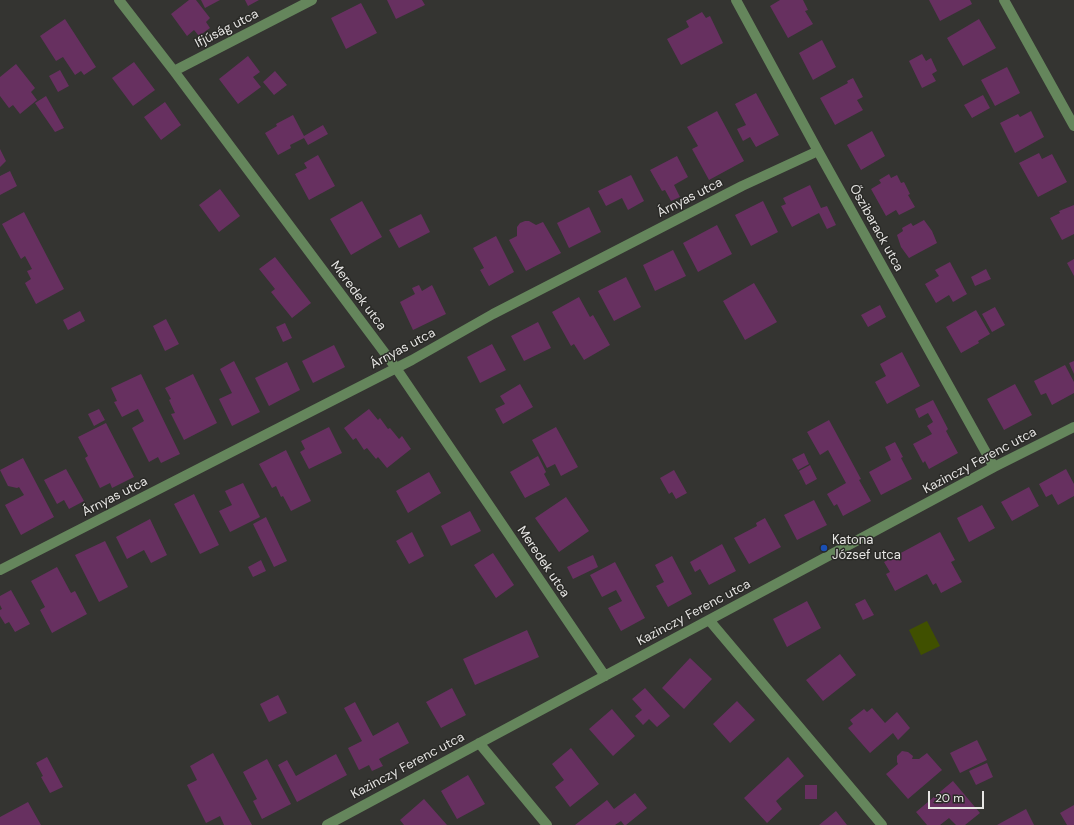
<!DOCTYPE html>
<meta charset="utf-8">
<style>
body{margin:0}
#map{position:relative;width:1074px;height:825px;overflow:hidden;background:#343431;font-family:"DM Sans",sans-serif}
canvas{display:block}
.scale{position:absolute;left:928px;top:791px;width:56px;height:18px;box-sizing:border-box;border:2px solid #e7e6e4;border-top:0;padding-left:5px;font-size:12px;line-height:14px;white-space:nowrap;color:#e7e6e4;-webkit-text-stroke:3px #2a2a27;paint-order:stroke}
</style>
<div id="map">
<canvas width="1074" height="825"></canvas>
<div class="scale">20 m</div>
</div>
<script>
const ctx = document.querySelector('canvas').getContext('2d');
ctx.lineJoin = 'round';
function fill(path, color) { ctx.fillStyle = color; ctx.fill(path, 'evenodd'); }
function strokePath(path, color, width, dash) { ctx.strokeStyle = color; ctx.lineWidth = width; ctx.lineCap = dash ? 'butt' : 'round'; ctx.setLineDash(dash || []); ctx.stroke(path); }
function drawText(font, color, halo, rows, align = 'center') {
  ctx.font = font + ' "DM Sans",sans-serif'; ctx.lineWidth = 3; ctx.setLineDash([]); ctx.textBaseline = 'middle'; ctx.strokeStyle = halo; ctx.fillStyle = color; for (const [text, x, y, turn = 0] of rows) {
    ctx.save(); ctx.translate(x, y); ctx.rotate((+turn || 0) * Math.PI / 180); ctx.textAlign = isNaN(turn) ? turn : align; if (halo) ctx.strokeText(text, 0, 0); ctx.fillText(text, 0, 0); ctx.restore();
  }
}
const green = new Path2D(`
 M 927,621 L 940,646 L 921,655 L 909,630 Z`);
const building = new Path2D(`
 M 189,0 L 196,0 L 210,18 L 206,22 L 210,28 L 199,36 L 194,30 L 187,36 L 171,14 Z
 M 201,0 L 220,0 L 205,8 Z
 M 245,0 L 259,0 L 248,6 Z
 M 387,0 L 422,0 L 425,5 L 396,19 Z
 M 780,0 L 803,0 L 808,10 L 805,11 L 813,24 L 788,38 L 770,6 Z
 M 929,0 L 970,0 L 972,4 L 940,21 Z
 M 361,3 L 377,33 L 346,49 L 331,18 Z
 M 702,12 L 706,18 L 710,16 L 723,43 L 681,65 L 667,39 L 689,27 L 686,21 Z
 M 65,19 L 96,67 L 84,75 L 81,71 L 75,75 L 63,57 L 56,61 L 40,36 Z
 M 979,19 L 996,48 L 963,66 L 947,38 Z
 M 822,40 L 836,67 L 813,80 L 799,53 Z
 M 922,54 L 926,61 L 931,58 L 937,71 L 932,74 L 936,81 L 922,88 L 909,61 Z
 M 248,56 L 260,72 L 253,77 L 261,87 L 238,104 L 219,79 Z
 M 134,62 L 155,90 L 133,106 L 112,78 Z
 M 16,64 L 35,88 L 31,92 L 37,100 L 20,114 L 13,105 L 9,108 L 0,96 L 0,77 Z
 M 1007,67 L 1020,93 L 995,106 L 981,80 Z
 M 60,70 L 69,86 L 58,92 L 49,76 Z
 M 275,71 L 287,85 L 274,95 L 263,82 Z
 M 853,78 L 863,97 L 857,100 L 863,110 L 835,125 L 820,98 L 848,83 L 847,81 Z
 M 756,93 L 779,135 L 756,147 L 750,137 L 743,141 L 737,129 L 746,125 L 735,104 Z
 M 983,95 L 990,108 L 972,118 L 964,105 Z
 M 46,96 L 64,128 L 55,132 L 35,103 Z
 M 165,102 L 181,125 L 161,140 L 144,117 Z
 M 717,111 L 744,161 L 709,180 L 692,149 L 698,146 L 687,127 Z
 M 1031,111 L 1044,137 L 1015,153 L 1000,123 L 1018,114 L 1020,117 Z
 M 293,115 L 304,136 L 323,125 L 328,134 L 308,145 L 304,138 L 290,145 L 291,148 L 278,155 L 265,133 L 277,126 L 276,124 Z
 M 872,131 L 885,156 L 861,170 L 847,145 Z
 M 0,149 L 6,161 L 0,167 Z
 M 1039,153 L 1042,159 L 1052,154 L 1067,182 L 1038,197 L 1019,163 Z
 M 318,155 L 335,186 L 309,200 L 295,174 L 307,168 L 304,163 Z
 M 677,156 L 688,177 L 674,185 L 680,197 L 671,201 L 665,190 L 662,191 L 650,170 Z
 M 10,171 L 17,186 L 0,195 L 0,176 Z
 M 889,174 L 891,178 L 897,175 L 901,183 L 904,182 L 910,194 L 908,195 L 915,207 L 899,215 L 896,210 L 886,216 L 871,189 L 881,183 L 879,180 Z
 M 631,175 L 644,201 L 628,210 L 622,198 L 606,206 L 598,191 Z
 M 810,185 L 821,208 L 827,206 L 836,225 L 827,229 L 819,213 L 792,227 L 781,206 L 786,204 L 783,198 Z
 M 220,189 L 240,216 L 219,232 L 199,205 Z
 M 362,201 L 382,237 L 351,255 L 330,219 Z
 M 763,201 L 778,232 L 751,246 L 735,215 Z
 M 1074,205 L 1074,234 L 1062,240 L 1050,218 L 1060,213 L 1059,211 Z
 M 589,207 L 601,232 L 569,248 L 557,223 Z
 M 24,212 L 64,289 L 36,304 L 25,283 L 31,279 L 27,271 L 32,269 L 25,256 L 21,259 L 2,224 Z
 M 421,214 L 430,232 L 399,248 L 389,230 Z
 M 924,220 L 932,231 L 937,243 L 909,258 L 901,247 L 897,235 L 903,231 L 902,228 L 911,223 L 913,226 Z
 M 525,221 L 529,221 L 536,225 L 543,222 L 561,253 L 526,271 L 509,240 L 517,236 L 517,227 L 520,223 Z
 M 717,225 L 732,254 L 698,272 L 683,243 Z
 M 496,236 L 514,272 L 489,286 L 480,270 L 484,268 L 473,248 Z
 M 673,250 L 686,276 L 655,291 L 643,265 Z
 M 275,257 L 311,303 L 292,318 L 271,292 L 275,289 L 259,269 Z
 M 1074,259 L 1074,276 L 1067,263 Z
 M 950,262 L 967,294 L 953,302 L 949,295 L 936,303 L 925,284 L 939,276 L 935,270 Z
 M 986,269 L 991,279 L 975,286 L 971,277 Z
 M 626,277 L 641,307 L 614,321 L 598,291 Z
 M 754,283 L 777,322 L 745,340 L 723,301 Z
 M 419,285 L 422,291 L 432,285 L 446,314 L 413,330 L 400,302 L 415,294 L 412,288 Z
 M 579,297 L 590,317 L 593,315 L 610,345 L 584,360 L 574,344 L 571,346 L 552,312 Z
 M 880,305 L 886,317 L 868,327 L 861,315 Z
 M 995,307 L 1005,325 L 992,332 L 982,314 Z
 M 976,310 L 990,334 L 978,341 L 979,343 L 961,353 L 946,327 Z
 M 80,311 L 85,321 L 68,330 L 63,320 Z
 M 166,319 L 179,344 L 165,351 L 153,326 Z
 M 538,322 L 551,348 L 524,361 L 511,336 Z
 M 285,323 L 292,338 L 283,342 L 276,327 Z
 M 492,344 L 506,370 L 480,383 L 467,357 Z
 M 334,345 L 345,367 L 313,383 L 302,361 Z
 M 902,352 L 920,386 L 887,404 L 875,382 L 886,376 L 880,364 Z
 M 234,361 L 260,412 L 232,426 L 219,399 L 232,393 L 220,369 Z
 M 1074,361 L 1074,374 L 1069,363 Z
 M 287,362 L 300,390 L 269,406 L 255,378 Z
 M 1065,365 L 1074,382 L 1074,393 L 1052,405 L 1046,393 L 1041,395 L 1034,381 Z
 M 141,374 L 180,454 L 161,463 L 158,457 L 149,462 L 132,428 L 144,421 L 138,409 L 122,417 L 114,402 L 117,401 L 111,388 Z
 M 193,374 L 217,423 L 184,440 L 171,414 L 175,413 L 169,400 L 171,399 L 165,388 Z
 M 520,384 L 533,407 L 503,424 L 495,409 L 505,404 L 500,396 Z
 M 1015,384 L 1032,415 L 1004,430 L 987,399 Z
 M 933,400 L 948,429 L 946,431 L 958,453 L 929,469 L 925,461 L 923,463 L 913,444 L 932,434 L 927,426 L 933,422 L 928,413 L 919,418 L 915,409 Z
 M 99,409 L 105,420 L 94,426 L 88,414 Z
 M 369,409 L 378,420 L 380,418 L 388,429 L 390,428 L 399,439 L 402,436 L 411,449 L 387,468 L 378,457 L 376,459 L 367,448 L 364,450 L 356,438 L 353,440 L 344,428 Z
 M 829,420 L 861,479 L 859,480 L 871,501 L 843,516 L 837,504 L 834,506 L 827,494 L 846,483 L 828,450 L 820,455 L 807,432 Z
 M 106,423 L 134,477 L 112,488 L 110,483 L 100,488 L 85,458 L 88,456 L 78,437 Z
 M 329,427 L 342,453 L 309,469 L 300,452 L 305,449 L 301,441 Z
 M 556,427 L 578,467 L 561,476 L 555,464 L 547,468 L 532,440 Z
 M 895,442 L 903,457 L 901,458 L 912,479 L 881,495 L 869,472 L 891,460 L 885,447 Z
 M 286,450 L 311,501 L 291,511 L 283,496 L 281,497 L 276,486 L 272,488 L 259,464 Z
 M 804,453 L 809,464 L 798,470 L 792,459 Z
 M 538,456 L 546,472 L 544,474 L 550,485 L 525,498 L 510,472 Z
 M 23,458 L 54,517 L 21,535 L 5,505 L 24,495 L 19,487 L 17,488 L 8,486 L 0,470 Z
 M 810,465 L 817,479 L 806,485 L 799,471 Z
 M 66,469 L 84,501 L 69,509 L 64,500 L 57,504 L 44,480 Z
 M 1066,469 L 1074,484 L 1074,496 L 1058,505 L 1052,494 L 1046,497 L 1039,484 Z
 M 674,470 L 687,493 L 676,499 L 672,492 L 669,494 L 660,478 Z
 M 429,472 L 441,493 L 408,513 L 396,491 Z
 M 243,483 L 260,517 L 230,532 L 219,511 L 232,505 L 225,491 Z
 M 1029,487 L 1039,506 L 1012,521 L 1001,502 Z
 M 194,494 L 219,545 L 200,554 L 174,504 Z
 M 566,497 L 589,531 L 559,552 L 535,518 Z
 M 814,500 L 827,525 L 797,540 L 784,515 Z
 M 982,505 L 995,528 L 969,542 L 957,518 Z
 M 470,511 L 481,531 L 451,546 L 441,526 Z
 M 266,517 L 287,561 L 274,567 L 253,524 Z
 M 765,518 L 781,547 L 749,564 L 734,538 L 757,526 L 756,523 Z
 M 150,519 L 167,555 L 151,563 L 144,550 L 127,559 L 116,537 Z
 M 412,532 L 424,556 L 409,564 L 396,541 Z
 M 940,532 L 955,560 L 951,562 L 962,582 L 941,593 L 936,583 L 933,585 L 927,574 L 895,591 L 886,574 L 890,572 L 884,562 Z
 M 105,541 L 128,587 L 99,602 L 75,555 Z
 M 722,544 L 736,571 L 709,585 L 700,569 L 695,572 L 690,562 Z
 M 493,553 L 514,585 L 496,598 L 474,565 Z
 M 593,555 L 598,567 L 573,579 L 567,567 Z
 M 672,556 L 692,594 L 668,607 L 656,586 L 664,582 L 655,565 Z
 M 261,560 L 266,571 L 253,577 L 248,567 Z
 M 615,562 L 645,618 L 621,631 L 608,608 L 622,601 L 616,590 L 602,597 L 590,575 Z
 M 57,567 L 71,593 L 75,591 L 87,614 L 52,633 L 40,610 L 45,607 L 31,581 Z
 M 11,590 L 30,624 L 15,632 L 9,622 L 5,624 L 0,616 L 0,610 L 2,609 L 0,605 L 0,596 Z
 M 865,599 L 874,615 L 863,620 L 855,604 Z
 M 807,601 L 821,628 L 787,647 L 773,619 Z
 M 527,630 L 539,657 L 475,685 L 463,659 Z
 M 840,654 L 856,675 L 823,701 L 806,680 Z
 M 690,658 L 712,679 L 684,709 L 662,688 Z
 M 452,688 L 466,715 L 441,728 L 426,702 Z
 M 645,688 L 670,716 L 657,727 L 649,719 L 643,725 L 635,716 L 642,710 L 632,699 Z
 M 278,695 L 287,713 L 269,722 L 260,704 Z
 M 737,701 L 755,720 L 730,743 L 713,724 Z
 M 355,702 L 373,736 L 398,722 L 409,743 L 379,759 L 383,766 L 372,771 L 369,765 L 359,770 L 348,748 L 362,741 L 344,708 Z
 M 872,708 L 885,723 L 897,712 L 910,728 L 898,740 L 893,733 L 870,753 L 848,728 L 853,724 L 850,720 L 864,709 L 867,712 Z
 M 612,709 L 635,736 L 613,756 L 589,729 Z
 M 977,740 L 987,760 L 960,773 L 950,753 Z
 M 571,748 L 599,784 L 570,807 L 555,787 L 564,780 L 552,764 Z
 M 902,751 L 908,752 L 913,756 L 912,759 L 919,759 L 927,753 L 942,770 L 908,799 L 886,774 L 898,764 L 897,762 L 897,756 Z
 M 213,753 L 252,825 L 224,825 L 220,816 L 206,823 L 187,785 L 197,780 L 190,766 Z
 M 336,754 L 347,775 L 297,802 L 278,765 L 287,760 L 296,776 Z
 M 47,757 L 63,787 L 50,793 L 41,777 L 43,776 L 36,763 Z
 M 788,757 L 804,776 L 776,801 L 782,809 L 767,823 L 744,798 Z
 M 267,759 L 291,804 L 262,819 L 253,801 L 257,799 L 243,772 Z
 M 987,763 L 993,777 L 976,785 L 969,771 Z
 M 468,775 L 485,804 L 457,819 L 441,791 Z
 M 953,781 L 980,813 L 965,825 L 956,825 L 949,818 L 940,825 L 927,825 L 916,812 Z
 M 805,785 L 817,785 L 817,799 L 805,799 Z
 M 635,793 L 647,808 L 626,825 L 624,825 L 621,821 L 615,825 L 575,825 L 607,800 L 614,809 Z
 M 424,799 L 447,825 L 404,825 L 400,820 Z
 M 28,802 L 41,825 L 0,825 L 0,817 Z
 M 1074,805 L 1074,825 L 1067,825 L 1060,813 Z
 M 1026,809 L 1034,825 L 997,825 Z
 M 836,811 L 847,825 L 819,825 Z`);
const minor = new Path2D(`
 M 119,0 L 174,71 L 396,368 L 605,676
 M 736,0 L 818,151 L 994,467
 M 1004,0 L 1074,126
 M 174,71 L 312,0
 M 0,570 L 412,360 L 493,314 L 742,186 L 818,151
 M 709,620 L 882,825
 M 479,743 L 547,825
 M 327,825 L 994,467 L 1074,427`);
const markers = [
 [824,548,4,"#1a4fb4"]
];
const streetNames = [
 ["Ifjúság utca",227,29,-27],
 ["Árnyas utca",690,198,-27],
 ["Őszibarack utca",876,228,61],
 ["Meredek utca",358,296,53],
 ["Árnyas utca",403,349,-28],
 ["Kazinczy Ferenc utca",980,461,-28],
 ["Árnyas utca",115,497,-27],
 ["Meredek utca",543,562,56],
 ["Kazinczy Ferenc utca",694,613,-28],
 ["Kazinczy Ferenc utca",408,766,-28]
];
const poiNames = [
 ["Katona",832,541],
 ["József utca",832,556]
];
fill(green, '#405000');
fill(building, '#673060');
strokePath(minor, '#65865c', 10);
for (const [x, y, r, color] of markers) { const dot = new Path2D(); dot.arc(x, y, r, 0, 2 * Math.PI); ctx.fillStyle = color; ctx.fill(dot); strokePath(dot, '#2a2a27', 1.5); }
drawText('13px', '#e7e6e4', '#2a2a27', streetNames);
drawText('13px', '#e7e6e4', '#2a2a27', poiNames, 'left');
</script>
